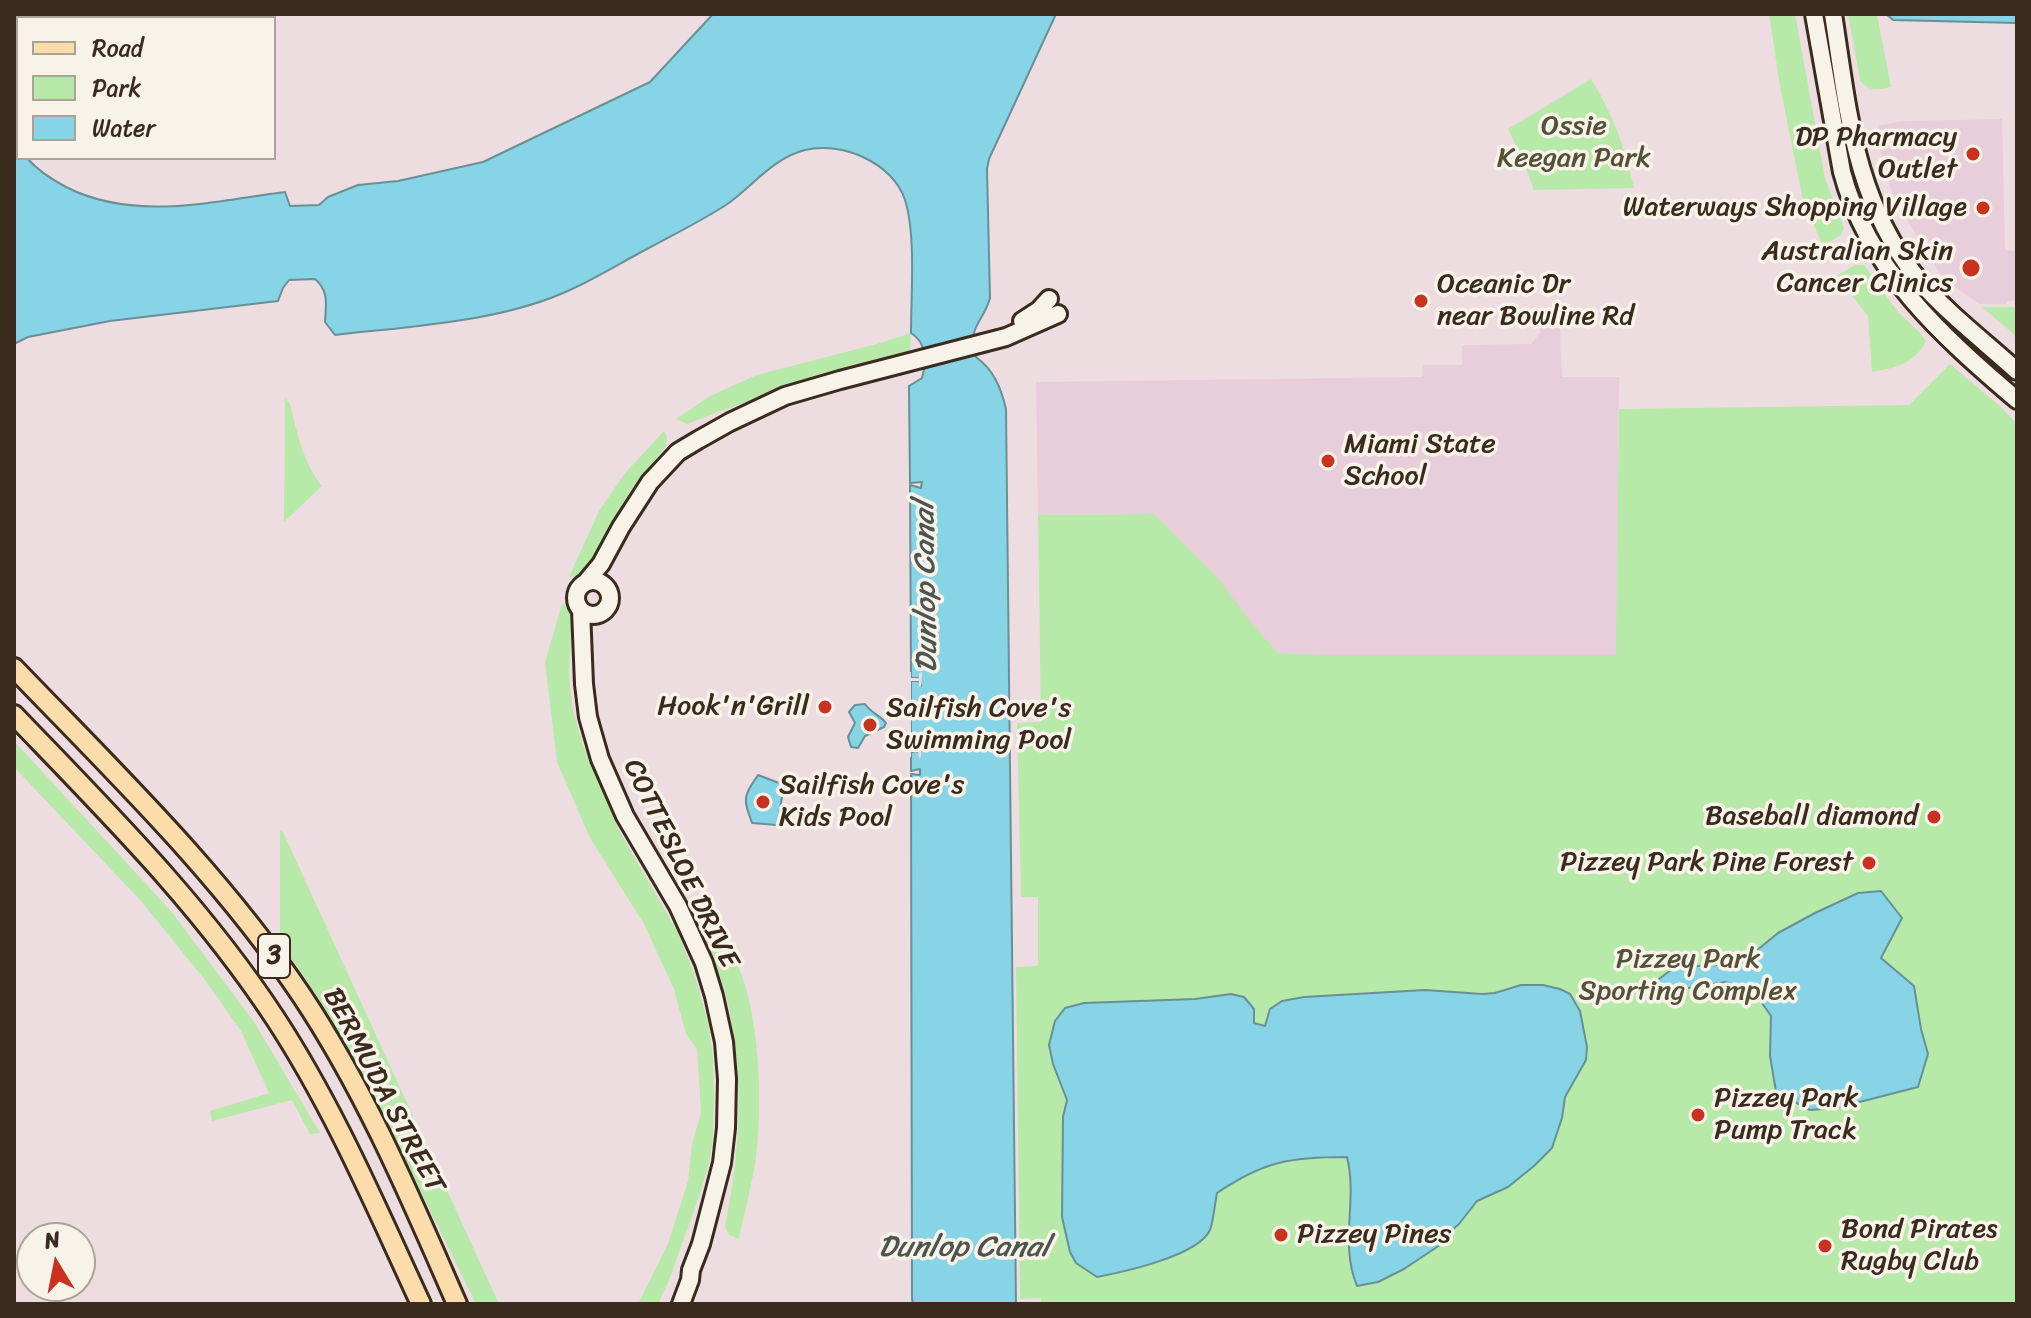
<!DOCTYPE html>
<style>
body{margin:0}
#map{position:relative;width:2031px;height:1318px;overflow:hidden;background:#eedde0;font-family:Sriracha,sans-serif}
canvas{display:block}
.frame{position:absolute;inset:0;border:16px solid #3b2a1e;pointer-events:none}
.legend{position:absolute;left:16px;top:16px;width:260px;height:144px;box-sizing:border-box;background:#f7f3e8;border:2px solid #aca397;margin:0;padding:10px 14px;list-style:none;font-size:24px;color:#3b2a1e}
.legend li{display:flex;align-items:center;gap:16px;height:40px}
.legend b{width:40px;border:2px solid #aca397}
.north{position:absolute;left:16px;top:1222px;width:80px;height:80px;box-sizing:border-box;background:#f7f3e8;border:2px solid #aca397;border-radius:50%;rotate:350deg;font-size:22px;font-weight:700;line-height:32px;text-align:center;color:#3b2a1e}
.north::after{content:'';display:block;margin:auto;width:28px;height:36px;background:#c8321e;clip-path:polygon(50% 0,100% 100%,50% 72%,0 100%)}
</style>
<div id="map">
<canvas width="2031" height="1318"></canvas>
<div class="frame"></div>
<ul class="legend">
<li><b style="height:10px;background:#faddab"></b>Road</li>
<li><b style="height:22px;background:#b7e9a9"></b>Park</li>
<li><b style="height:22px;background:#86d4e5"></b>Water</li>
</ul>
<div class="north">N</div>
</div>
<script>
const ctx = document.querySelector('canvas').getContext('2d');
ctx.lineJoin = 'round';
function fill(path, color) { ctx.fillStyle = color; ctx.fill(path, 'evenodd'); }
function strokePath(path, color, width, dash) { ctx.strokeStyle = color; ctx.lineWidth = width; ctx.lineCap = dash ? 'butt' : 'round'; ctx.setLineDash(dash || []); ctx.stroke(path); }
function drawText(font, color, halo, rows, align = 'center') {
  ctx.font = font + ' Sriracha,sans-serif'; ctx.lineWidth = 7; ctx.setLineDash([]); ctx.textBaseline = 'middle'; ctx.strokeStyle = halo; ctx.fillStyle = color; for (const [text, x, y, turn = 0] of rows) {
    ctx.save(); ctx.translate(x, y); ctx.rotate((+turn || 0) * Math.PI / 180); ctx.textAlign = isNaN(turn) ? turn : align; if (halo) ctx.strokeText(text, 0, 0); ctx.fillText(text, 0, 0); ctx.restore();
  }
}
const built = new Path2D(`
 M 2002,119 L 2005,250 L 2017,251 L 2017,301 L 2006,301 L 2006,304 L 1979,304 L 1952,285 L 1939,272 L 1893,197 L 1876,134 L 1880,125 L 1903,121 Z
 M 1540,328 L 1560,328 L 1562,377 L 1619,377 L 1617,655 L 1321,655 L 1278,653 L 1154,514 L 1038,515 L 1036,382 L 1422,377 L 1423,365 L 1462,365 L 1462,345 L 1531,344 L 1540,333 Z`);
const green = new Path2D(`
 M 1769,14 L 1795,14 L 1825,178 L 1844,228 L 1841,235 L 1823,246 L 1803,200 L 1780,86 Z
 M 1848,14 L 1877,14 L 1891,87 C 1878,90 1868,92 1860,80 Z
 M 1591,79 C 1613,113 1625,149 1634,188 L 1534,190 L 1522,158 L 1508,129 Z
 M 1855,265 L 1864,265 L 1898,312 L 1920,333 L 1926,341 C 1915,364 1894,368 1872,372 L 1868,316 L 1845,287 L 1838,275 Z
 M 1982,307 L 2017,307 L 2017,337 Z
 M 911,333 L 910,354 C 833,369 761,396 687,424 L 676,419 L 710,396 L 757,375 L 884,342 Z
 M 1950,364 L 2001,407 L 2017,424 L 2017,1304 L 1041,1304 L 1041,1298 L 1020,1299 L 1016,967 L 1038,966 L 1038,897 L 1021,897 L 1017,723 L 1041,722 L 1038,515 L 1154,514 L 1218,578 L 1249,620 L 1278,653 L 1321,655 L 1616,655 L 1619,409 L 1909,405 Z
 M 285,398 L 290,404 C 297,433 303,462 322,486 L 284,522 Z
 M 664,431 L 667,436 L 666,446 L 630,491 L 607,532 L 594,562 L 583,576 L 576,578 L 569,577 L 599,511 L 625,473 Z
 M 562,604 L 569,608 L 572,614 L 569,676 L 573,711 L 584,748 L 621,834 L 677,931 L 694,973 L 708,1022 L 713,1056 L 714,1098 L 713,1139 L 709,1163 L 700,1194 L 669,1280 L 658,1304 L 638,1304 L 668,1244 L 688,1181 L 692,1145 L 701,1112 L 697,1049 L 686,1034 L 674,989 L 644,924 L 590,838 L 557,762 L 545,662 Z
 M 14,741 L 171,911 L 254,1022 L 320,1133 L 310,1134 L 292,1100 L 212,1121 L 210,1111 L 269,1093 L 241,1031 L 205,980 L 141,901 L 14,767 Z
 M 280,831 L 283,832 L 499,1304 L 476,1304 L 369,1086 L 317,996 L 280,942 Z
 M 711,902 C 723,929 735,955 744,982 C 759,1029 762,1100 757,1148 C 754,1178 745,1209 739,1239 L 729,1235 L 725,1227 C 740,1154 745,1077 728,1004 C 720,972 705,942 696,910 Z`);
const water = new Path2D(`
 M 14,14 L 228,14 L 226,18 L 18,18 L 18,72 L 14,81 Z
 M 713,14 L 1056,14 L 989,159 L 987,169 L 990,298 C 983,324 967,324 976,357 C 994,370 1001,388 1006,409 L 1016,1304 L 913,1304 L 912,1299 L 911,774 L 920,775 L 920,769 L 911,771 L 911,752 L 919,752 L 919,748 L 911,749 L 911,681 L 919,681 L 921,686 L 919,678 L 911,678 L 910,485 L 921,488 L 922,482 L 910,483 L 909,386 L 922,378 C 927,361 926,342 911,333 C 911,296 916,234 905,200 C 893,163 842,141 805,150 C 773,158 753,186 726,205 C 701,221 673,235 647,249 C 622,262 598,277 572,289 C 503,322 411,326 335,335 L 325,322 C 326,304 329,291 315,279 L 289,280 L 283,288 L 278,301 L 110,321 L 28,337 L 14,344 L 14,133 L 18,143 L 18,158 L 27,158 C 38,171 51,179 66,187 C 135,222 213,201 285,192 L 290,206 L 319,205 L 328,197 L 358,185 L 398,181 L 483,162 L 650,82 Z
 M 1886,14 L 2017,14 L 2017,23 L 1893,20 Z
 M 865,704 C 871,713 880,715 886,723 L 884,727 L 865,736 L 858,748 L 851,747 L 848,737 L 855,723 L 849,712 L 855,705 Z
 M 758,775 L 787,786 L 782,797 L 777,825 L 752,823 C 743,798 743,797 758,775 Z
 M 1881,891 L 1902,918 L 1881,958 L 1914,986 L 1921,1029 L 1928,1054 L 1918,1087 L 1836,1108 L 1810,1110 L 1776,1092 L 1770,1056 L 1771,1016 L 1753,990 L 1725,982 L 1691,988 L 1651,985 L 1675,967 L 1740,964 L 1778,933 L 1815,913 L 1858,893 Z
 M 1521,985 L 1543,985 L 1560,989 L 1570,994 L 1580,1011 L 1587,1047 L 1586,1060 L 1565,1097 L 1562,1118 L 1552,1148 L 1534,1166 L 1508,1187 L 1477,1201 L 1459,1224 L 1445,1236 L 1440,1245 L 1404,1269 L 1378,1282 L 1357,1286 C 1339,1242 1358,1201 1347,1157 C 1291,1157 1264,1161 1217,1193 C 1215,1203 1213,1223 1210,1230 C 1198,1256 1123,1272 1097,1277 L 1076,1263 L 1070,1252 L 1062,1217 L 1063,1117 L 1067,1100 L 1053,1064 L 1049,1045 L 1055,1021 L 1065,1008 L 1084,1003 L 1195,999 L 1231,994 L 1244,997 L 1254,1009 L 1254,1023 L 1265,1026 L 1270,1009 L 1282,1001 L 1304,997 L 1425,990 L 1482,994 L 1495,993 Z`);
const pier = new Path2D(`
 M 908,672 L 911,672 L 911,678 L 919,678 L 919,673 L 922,672 L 921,687 L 919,686 L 919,681 L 911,681 L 911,749 L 918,748 L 919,743 L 921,743 L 921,757 L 919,758 L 918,752 L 911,752 L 911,757 L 908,757 Z`);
const secondary = new Path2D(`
 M 1814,14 L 1842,172 C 1868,270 1942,336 2017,400
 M 1833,14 C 1848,110 1854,200 1918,279 C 1947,313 1984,341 2017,371
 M 1022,321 L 1039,310 L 1049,299
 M576 598a17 17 0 1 1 34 0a17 17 0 1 1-34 0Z
 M 586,582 L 601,564 L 621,527 L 650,482 L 678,452 L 698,440 L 730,422 L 785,396 L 840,380 L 1006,337 L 1058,314
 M 581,610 L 584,684 L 588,717 L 600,759 L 625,816 L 678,906 L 704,963 L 714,996 L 724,1042 L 727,1079 L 726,1128 L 722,1163 L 701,1244 L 691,1270 L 690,1280 L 681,1304`);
const primary = new Path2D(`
 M 14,668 C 115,773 220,874 302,996 C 366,1092 411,1199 457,1304
 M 14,715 C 108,813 200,904 275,1018 C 334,1108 376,1207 421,1304`);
const markers = [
 [1973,154,8,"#c8321e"],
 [1983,208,8,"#c8321e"],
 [1971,268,10,"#c8321e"],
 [1421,301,8,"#c8321e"],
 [1328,461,8,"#c8321e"],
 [825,707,8,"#c8321e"],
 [870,725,8,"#c8321e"],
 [763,802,8,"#c8321e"],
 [1934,817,8,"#c8321e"],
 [1869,863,8,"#c8321e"],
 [1698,1115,8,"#c8321e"],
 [1281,1235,8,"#c8321e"],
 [1825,1246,8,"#c8321e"]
];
const shields = [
 [274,956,32]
];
const shieldNames = [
 ["3",274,956]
];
const parkNames = [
 ["Ossie",1574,127],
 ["Keegan Park",1574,159],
 ["Pizzey Park",1688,960],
 ["Sporting Complex",1688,992]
];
const poiNames = [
 ["DP Pharmacy",1957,138,"right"],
 ["Outlet",1957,170,"right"],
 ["Waterways Shopping Village",1967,208,"right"],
 ["Australian Skin",1953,252,"right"],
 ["Cancer Clinics",1953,284,"right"],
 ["Oceanic Dr",1437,285],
 ["near Bowline Rd",1437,317],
 ["Miami State",1344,445],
 ["School",1344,477],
 ["Hook'n'Grill",809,707,"right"],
 ["Sailfish Cove's",886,709],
 ["Swimming Pool",886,741],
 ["Sailfish Cove's",779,786],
 ["Kids Pool",779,818],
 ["Baseball diamond",1918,817,"right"],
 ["Pizzey Park Pine Forest",1853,863,"right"],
 ["Pizzey Park",1714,1099],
 ["Pump Track",1714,1131],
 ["Bond Pirates",1841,1230],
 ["Rugby Club",1841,1262],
 ["Pizzey Pines",1297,1235]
];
const streetNames = [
 ["COTTESLOE DRIVE",680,864,64],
 ["BERMUDA STREET",383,1091,62]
];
const waterNames = [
 ["Dunlop Canal",927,587,-91],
 ["Dunlop Canal",964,1248]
];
fill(built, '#e8cedb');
fill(green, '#b7e9a9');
fill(water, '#86d4e5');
strokePath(water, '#689095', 2);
fill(pier, '#eedde0');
strokePath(secondary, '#3b2a1e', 22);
strokePath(primary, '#3b2a1e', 24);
strokePath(secondary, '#f7f3e8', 16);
strokePath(primary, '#faddab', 18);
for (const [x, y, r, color] of markers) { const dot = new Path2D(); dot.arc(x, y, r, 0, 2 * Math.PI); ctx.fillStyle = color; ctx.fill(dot); strokePath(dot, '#f7f3e8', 3); }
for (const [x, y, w] of shields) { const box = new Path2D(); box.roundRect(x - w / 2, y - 22, w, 44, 6); ctx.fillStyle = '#f7f3e8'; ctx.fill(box); strokePath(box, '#3b2a1e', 2); }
drawText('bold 26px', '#3b2a1e', null, shieldNames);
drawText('28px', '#54503a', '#f7f3e8', parkNames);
drawText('28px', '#3b2a1e', '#f7f3e8', poiNames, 'left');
drawText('28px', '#3b2a1e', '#f7f3e8', streetNames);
drawText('italic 30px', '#4e5450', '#f7f3e8', waterNames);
</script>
